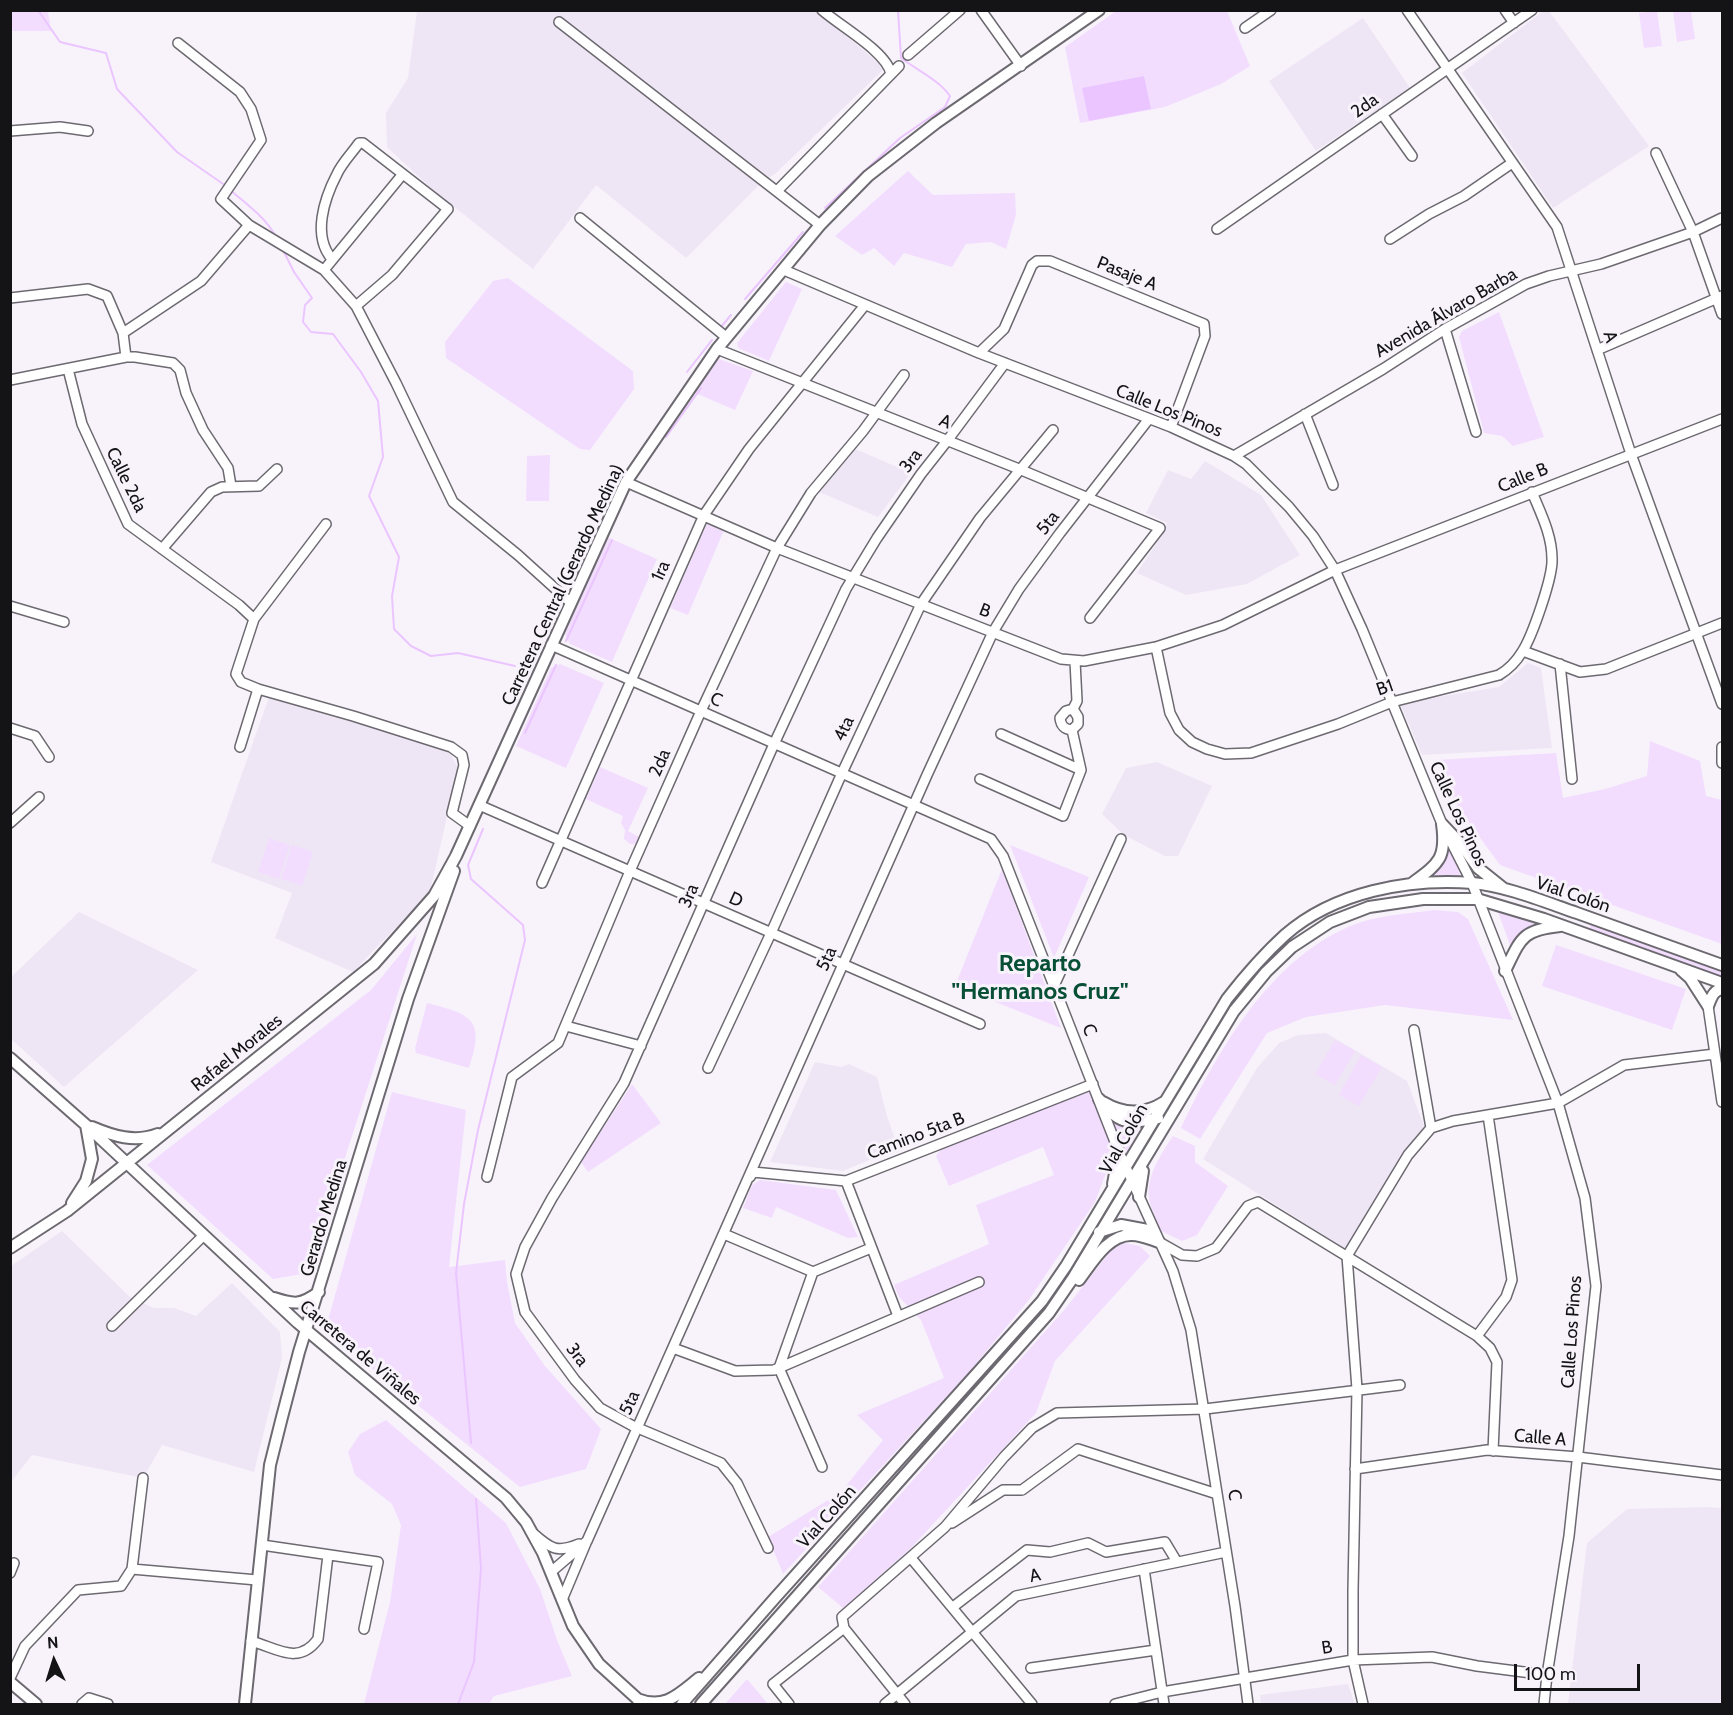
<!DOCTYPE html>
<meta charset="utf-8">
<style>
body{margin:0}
#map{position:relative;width:1733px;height:1715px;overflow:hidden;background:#f8f3fb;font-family:Cabin,sans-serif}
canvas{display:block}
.frame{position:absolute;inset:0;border:12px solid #141315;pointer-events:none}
.north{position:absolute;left:24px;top:1631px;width:60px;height:60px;-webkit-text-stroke:4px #f8f3fb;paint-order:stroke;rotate:356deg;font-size:16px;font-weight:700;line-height:24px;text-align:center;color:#141315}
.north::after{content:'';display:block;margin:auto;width:21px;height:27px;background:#141315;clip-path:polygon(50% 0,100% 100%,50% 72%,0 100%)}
.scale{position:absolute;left:1514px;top:1664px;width:126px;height:27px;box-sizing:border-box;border:3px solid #141315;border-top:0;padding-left:8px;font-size:18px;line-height:21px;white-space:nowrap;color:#141315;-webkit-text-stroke:4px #f8f3fb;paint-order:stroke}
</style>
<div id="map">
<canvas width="1733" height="1715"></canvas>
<div class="frame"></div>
<div class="north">N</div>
<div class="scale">100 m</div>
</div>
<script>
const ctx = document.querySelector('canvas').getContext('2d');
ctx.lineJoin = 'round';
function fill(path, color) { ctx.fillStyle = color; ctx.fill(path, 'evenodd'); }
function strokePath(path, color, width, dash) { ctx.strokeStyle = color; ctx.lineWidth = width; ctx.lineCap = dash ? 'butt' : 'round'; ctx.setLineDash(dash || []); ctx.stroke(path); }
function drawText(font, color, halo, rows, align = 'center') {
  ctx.font = font + ' Cabin,sans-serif'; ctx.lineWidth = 6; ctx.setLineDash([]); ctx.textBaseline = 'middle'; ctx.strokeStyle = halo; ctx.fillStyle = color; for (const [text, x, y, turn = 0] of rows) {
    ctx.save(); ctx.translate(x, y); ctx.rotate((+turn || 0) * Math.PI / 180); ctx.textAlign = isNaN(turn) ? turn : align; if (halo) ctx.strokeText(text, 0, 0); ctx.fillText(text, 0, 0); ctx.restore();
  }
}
const built = new Path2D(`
 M 417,11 L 816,11 L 885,68 L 776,173 L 760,184 L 686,258 L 596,185 L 533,269 L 434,191 L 387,147 L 386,113 L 408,78 Z
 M 1543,11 L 1549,11 L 1649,146 L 1553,208 L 1462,73 Z
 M 1363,18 L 1410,88 L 1316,151 L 1269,81 Z
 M 853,448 L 911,473 L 878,517 L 819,492 Z
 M 1205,461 L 1261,495 L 1300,555 L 1247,584 L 1186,595 L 1137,573 L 1163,533 L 1167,523 L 1146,513 L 1168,470 L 1191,479 Z
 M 1528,663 L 1541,668 L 1552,748 L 1422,755 L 1401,706 L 1431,698 L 1499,687 Z
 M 269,697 L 441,748 L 451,755 L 458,768 L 430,892 L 353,972 L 275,938 L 292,893 L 211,862 Z
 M 1157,762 L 1212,786 L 1178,856 L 1165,856 L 1124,835 L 1102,814 L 1126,768 Z
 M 79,912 L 198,970 L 64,1087 L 11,1039 L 11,977 Z
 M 1326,1033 L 1407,1081 L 1424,1126 L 1351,1252 L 1203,1159 L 1257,1068 L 1279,1043 L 1298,1035 Z
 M 815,1062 L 841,1067 L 849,1064 L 877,1077 L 887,1116 L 898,1148 L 843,1171 L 770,1162 Z
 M 62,1231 L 130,1297 L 154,1308 L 174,1308 L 196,1316 L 232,1283 L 280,1332 L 282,1358 L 254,1472 L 162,1445 L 143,1478 L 32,1455 L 11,1482 L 11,1266 Z
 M 1707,1507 L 1722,1508 L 1722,1704 L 1568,1704 L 1587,1543 L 1627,1509 Z
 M 1348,1684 L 1355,1704 L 1261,1704 L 1260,1695 Z`);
const green = new Path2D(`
 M 11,10 L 48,11 L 51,31 L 13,31 L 11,24 Z
 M 1116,11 L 1227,11 L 1250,66 L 1221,84 L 1165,107 L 1080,123 L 1065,47 Z
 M 1657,11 L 1662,46 L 1644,48 L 1639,13 Z
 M 1673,11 L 1691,11 L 1695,39 L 1677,42 Z
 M 908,171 L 933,195 L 1015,193 L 1016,215 L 1006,249 L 991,242 L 966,244 L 952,267 L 904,253 L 894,266 L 874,248 L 862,255 L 835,236 Z
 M 508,278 L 633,371 L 634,389 L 590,450 L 580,449 L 446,358 L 445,342 L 493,281 Z
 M 786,282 L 802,289 L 769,361 L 738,348 L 737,343 Z
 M 1499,312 L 1544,437 L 1513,446 L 1502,436 L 1484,433 L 1459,337 L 1462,331 Z
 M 719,359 L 753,371 L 735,410 L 693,392 L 714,363 Z
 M 550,455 L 549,501 L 526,501 L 527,456 Z
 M 707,524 L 724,530 L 688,615 L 670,608 Z
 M 607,537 L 657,559 L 612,662 L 570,644 L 565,634 Z
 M 560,664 L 604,683 L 566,768 L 516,746 L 551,668 Z
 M 1650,741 L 1700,761 L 1706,796 L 1722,800 L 1722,944 L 1500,865 L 1456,805 L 1436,760 L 1556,753 L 1563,798 L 1605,789 L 1647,776 Z
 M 600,767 L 648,788 L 628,831 L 641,838 L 635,844 L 630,844 L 624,839 L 625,830 L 621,823 L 623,816 L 586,799 Z
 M 269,838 L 290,845 L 279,879 L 258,872 Z
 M 1448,844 L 1461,877 L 1433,876 L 1445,862 Z
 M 292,845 L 313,852 L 302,886 L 281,879 Z
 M 1010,845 L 1089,877 L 1054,958 Z
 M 1002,869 L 1061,1028 L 955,986 Z
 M 1497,909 L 1541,922 L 1520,934 L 1511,948 Z
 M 1434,910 L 1458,912 L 1468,919 L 1513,1020 L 1385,1005 L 1306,1017 L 1267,1033 L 1200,1139 L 1181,1128 C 1217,1052 1268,962 1348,927 C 1375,915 1406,914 1434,910 Z
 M 1591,924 L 1722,972 L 1722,977 L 1589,929 Z
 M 417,934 L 308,1273 L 273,1279 L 147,1165 L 371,990 Z
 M 1556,945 L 1686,989 L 1672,1030 L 1542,986 Z
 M 427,1003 C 471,1014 486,1019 469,1068 L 416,1053 L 415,1048 Z
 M 1335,1040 L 1355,1051 L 1335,1085 L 1315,1074 Z
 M 1361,1055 L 1382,1067 L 1359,1106 L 1339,1095 Z
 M 632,1084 L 661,1123 L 588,1172 L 581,1162 Z
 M 1090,1091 L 1110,1146 L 1111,1160 L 1095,1202 L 1028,1301 L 969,1372 L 783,1574 L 768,1537 L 841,1492 L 883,1440 L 857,1415 L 944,1378 L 921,1320 L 899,1297 L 894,1285 L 989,1244 L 976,1205 L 1054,1175 L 1043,1147 L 949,1186 L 936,1156 L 941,1149 Z
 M 392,1092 L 466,1110 L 449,1267 L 505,1260 L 507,1282 L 515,1323 L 545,1366 L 601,1429 L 586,1469 L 520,1487 L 325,1331 Z
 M 1111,1122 L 1140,1127 L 1125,1155 Z
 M 1173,1136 L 1195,1146 L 1195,1162 L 1228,1186 L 1197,1235 L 1182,1241 L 1161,1231 C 1157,1220 1151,1209 1149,1198 C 1146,1176 1161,1154 1173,1136 Z
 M 760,1180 L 836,1190 L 858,1237 L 848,1238 L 776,1207 L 772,1218 L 743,1208 L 752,1185 Z
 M 1124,1243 L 1140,1246 L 1150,1256 L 1055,1361 L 1036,1413 L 910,1549 L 843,1608 L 818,1587 L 1065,1309 L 1113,1248 Z
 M 386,1420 L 506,1523 L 540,1589 L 557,1640 L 572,1676 L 494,1696 L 489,1704 L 364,1704 L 390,1602 L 401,1525 L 392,1504 L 355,1475 L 348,1452 L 360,1434 Z
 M 747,1679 L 768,1704 L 725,1704 Z`);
const water = new Path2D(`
 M 1144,76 L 1151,109 L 1089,121 L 1082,88 Z`);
const stream = new Path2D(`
 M 38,10 L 60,42 L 106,53 L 117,89 L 177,152 L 226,186
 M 230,190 C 247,204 266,218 276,237
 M 825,208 L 900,138 L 945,107 L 950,96 C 939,80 917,70 901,58 L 898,10
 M 283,250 L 294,272 L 312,298 L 305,305 L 303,322 L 311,332 L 333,334 L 361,372 L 378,401 L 383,457 L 369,496 L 399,557 L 392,596 L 394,629 L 411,646 L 431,656 L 458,653 L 515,666
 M 745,299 L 803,232
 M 721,327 L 731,315
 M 687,372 L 712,340
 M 666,437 L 701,388
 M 566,641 L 612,540
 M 525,733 L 556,665
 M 471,1443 L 456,1273 L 464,1204 L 478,1130 L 525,940 L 523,925 L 471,879 L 468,865 L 483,829
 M 458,1704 L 474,1662 L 481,1568 L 476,1499`);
const minor = new Path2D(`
 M 822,10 C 840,26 887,52 891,74
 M 981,10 L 1021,66
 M 1407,10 L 1557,227 L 1631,454 L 1722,704
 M 1505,10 L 1514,23
 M 559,22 L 820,225
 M 1245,28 L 1271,10
 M 178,43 L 240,92 L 251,109 L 261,140 L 221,199 L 249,225 L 324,270
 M 908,55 L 960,10
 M 1382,114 L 1412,156
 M 10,131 L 60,127 L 88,131
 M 1656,153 L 1693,232 L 1722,314
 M 402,175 L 324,270 L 356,306 L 396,383 L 453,502 L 518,555 L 570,602
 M 777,191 L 899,66
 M 580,218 L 726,337
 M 1217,229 L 1532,10
 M 1390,239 L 1429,214 L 1464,196 L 1512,163
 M 332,259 C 312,236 324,199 337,174 C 342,163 352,153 359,143 L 363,143 L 448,209 L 392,275 L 356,306
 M 784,270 L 979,353 L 1171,427 L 1234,456 L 1246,464 L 1289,507 L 1313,536 L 1335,570 L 1362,629 L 1442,824 L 1472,883 L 1558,1103 L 1585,1198 L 1596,1286 L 1569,1536 L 1547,1675 L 1544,1704
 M 10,298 L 88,289 L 107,296 L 123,333 L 126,357
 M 1445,329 L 1476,432
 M 123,333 L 201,281 L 249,225
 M 717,349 L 1019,469 L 1160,528 L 1090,618
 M 1597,350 L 1722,296
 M 979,353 L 1004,329 L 1032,265 L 1037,261 L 1050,261 L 1204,324 L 1205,336 L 1171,427
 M 68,369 L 82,424 L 128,524 L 239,605 L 254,619
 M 10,380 L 126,357 L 135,357 L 173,363 L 180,370 L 186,393 L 203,430 L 228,468 L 231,486
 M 1305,414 L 1333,485
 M 1234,456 L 1383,369 L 1445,329 L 1526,284 L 1549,276 L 1601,264 L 1693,232 L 1722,218
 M 626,482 L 777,548 L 1061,659 L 1084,661 L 1156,647 L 1223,625 L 1335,570 L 1722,419
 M 326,524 L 254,619 L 236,674 L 241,682 L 258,689 L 353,716 L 451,747 L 462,755 L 464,765 L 452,813 L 470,826
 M 162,549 L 211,492 L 222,487 L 259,486 L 277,469
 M 10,606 L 64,622
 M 551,645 L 991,839 L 1003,856 L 1119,1152 L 1173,1271 L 1191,1330 L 1235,1606 L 1248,1704
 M 1156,647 L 1170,713 L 1179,730 L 1192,742 L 1207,749 L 1225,754 L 1251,753 L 1338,724 L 1392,702 L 1499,675 C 1509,669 1516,662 1522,652 C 1532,637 1553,577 1552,559 C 1552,535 1541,514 1532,492
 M 1523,651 L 1580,672 L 1606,669 L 1722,623
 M 1560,664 L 1572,779
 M 10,728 L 35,736 L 49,757
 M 1072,730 C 1064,729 1061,726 1060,718 L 1066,711 L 1073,709
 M 1001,734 L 1081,770
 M 240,747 L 258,689
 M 1722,747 L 1722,763
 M 980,779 L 1063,816 L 1081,770 L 1072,730 L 1078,724 L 1078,717 L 1073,709 L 1077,701 L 1075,661
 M 479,805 L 980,1024
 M 10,823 L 39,797
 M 542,883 L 704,515 L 749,449 L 865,305
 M 1054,986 L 1121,839
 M 1708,1006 L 1722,1102
 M 566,1026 L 641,1046
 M 1414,1030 L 1431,1128
 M 708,1068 L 771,933 L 842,773 L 921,604 L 980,518 L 1053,430
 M 1431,1128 L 1453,1121 L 1558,1103 L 1624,1065 L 1715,1054
 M 487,1177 L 512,1077 L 558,1043 L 630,871 L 701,711 L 777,548 L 811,493 L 863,431 L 904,375
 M 750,1177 L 753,1172 L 846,1181 L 1093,1084
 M 846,1181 L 898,1316
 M 724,1234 L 813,1272 L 871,1248
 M 1159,1242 L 1182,1255 L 1197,1256 L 1216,1248 L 1248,1206 L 1258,1202 L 1477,1336 L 1490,1348 L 1497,1362 L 1493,1451
 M 813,1272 L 779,1368 L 822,1467
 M 112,1326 L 204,1235
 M 1477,1336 L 1506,1297 L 1512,1280 L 1488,1115
 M 673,1348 L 735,1371 L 774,1370 L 979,1282
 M 1355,1469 L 1487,1450 L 1578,1457 L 1722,1475
 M 952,1523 L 1003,1490 L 1022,1490 L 1078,1449 L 1217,1494
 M 534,1534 C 551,1549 557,1553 579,1544
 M 262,1545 L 378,1562 L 364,1629
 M 768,1548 L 737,1483 L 721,1463 L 633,1426 L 600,1408 L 575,1380 L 525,1312 L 516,1274 L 525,1247 L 552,1198 L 624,1083 L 774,744 L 846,589 L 877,538 L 921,474 L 947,441 L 1005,363
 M 911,1558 L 1032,1704
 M 132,1569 L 257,1580
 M 1144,1569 L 1164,1704
 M 551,1572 L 587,1541 L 927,775 L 993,632 L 1019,589 L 1060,533 L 1148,420
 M 10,1573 L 14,1563
 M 562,1600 L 586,1543
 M 953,1607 L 1027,1550 L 1050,1552 L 1088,1543 L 1106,1552 L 1165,1542 L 1177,1562
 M 251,1641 C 277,1648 298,1666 318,1639 L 328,1555
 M 1031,1668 L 1156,1650
 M 10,1678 L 25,1646 L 78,1590 L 121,1586 L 132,1569 L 143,1478
 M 82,1704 L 89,1698 L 108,1704
 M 789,1704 L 773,1684 L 844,1628
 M 885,1704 L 1016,1596 L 1226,1552
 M 905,1704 L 844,1628 L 842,1617 L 945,1527 L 1004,1457 L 1032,1428 L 1057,1413 L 1205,1409 L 1400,1385
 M 1115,1704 L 1162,1692 L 1353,1660 L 1432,1657 L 1477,1666 L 1547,1675
 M 1363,1704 L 1353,1660 L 1353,1590 L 1357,1389 L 1347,1256 L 1408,1155 L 1431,1128`);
const major = new Path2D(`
 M 1442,824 L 1461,844 L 1478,868 L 1503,888
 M 1411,884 C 1438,864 1447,859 1442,824
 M 1681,970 L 1690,978 L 1708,1006
 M 1505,971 C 1521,938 1522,930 1560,926
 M 1708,1006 C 1711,999 1713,990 1722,989
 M 10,1058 L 86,1125 L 298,1323 L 506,1498 L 526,1522 L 543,1553 L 573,1626 L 599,1664 L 643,1704
 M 1099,1099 C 1120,1125 1126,1124 1158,1118
 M 1103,1102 C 1123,1114 1144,1115 1164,1102
 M 92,1127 C 113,1136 135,1143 158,1134
 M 1113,1184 L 1119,1152
 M 1139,1197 L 1143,1171
 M 72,1203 L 86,1181 L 92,1159 L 86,1125
 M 1099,1232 L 1121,1225 L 1153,1231
 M 10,1248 L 67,1211 L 374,964 L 434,896 L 456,856 L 626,482 L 717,349 L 820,225 L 868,176 L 936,123 L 1099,10
 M 1079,1280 C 1092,1263 1108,1234 1132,1235 C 1141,1235 1150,1239 1159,1242
 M 274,1298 C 295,1305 301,1305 319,1292
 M 10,1682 L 36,1704
 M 637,1699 C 665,1710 679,1694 699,1678
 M 245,1704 L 270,1465 L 281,1421 L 299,1352 L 408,999 L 454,871
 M 682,1704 L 775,1598 L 1042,1301 L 1066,1266 L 1227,999 C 1245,976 1263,955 1285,935 C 1334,892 1408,878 1473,883 C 1506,886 1545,902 1577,913 C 1626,931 1674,948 1722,965
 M 701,1704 L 1049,1313 L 1073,1278 L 1234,1011 L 1266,972 L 1292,947 L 1330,922 L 1369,907 L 1423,899 L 1477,899 L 1544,919 L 1722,983`);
const streetNames = [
 ["2da",1365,106,-35],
 ["Pasaje A",1127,274,22],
 ["Avenida Álvaro Barba",1446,313,-30],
 ["A",1610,337,72],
 ["Calle Los Pinos",1169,411,22],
 ["A",945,422,22],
 ["3ra",911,461,-53],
 ["Calle B",1523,478,-22],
 ["Calle 2da",126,480,64],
 ["5ta",1048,523,-52],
 ["1ra",661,571,-66],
 ["Carretera Central (Gerardo Medina)",563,585,-65],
 ["B",985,611,21],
 ["B1",1385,688,-19],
 ["C",716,700,24],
 ["4ta",844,729,-65],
 ["2da",660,763,-66],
 ["Calle Los Pinos",1458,814,65],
 ["Vial Colón",1573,895,19],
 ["3ra",689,896,-67],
 ["D",736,900,24],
 ["5ta",827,959,-66],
 ["C",1089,1030,68],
 ["Rafael Morales",237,1053,-39],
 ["Camino 5ta B",916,1136,-21],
 ["Vial Colón",1124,1139,-60],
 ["Gerardo Medina",324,1218,-73],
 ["Calle Los Pinos",1572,1332,-86],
 ["Carretera de Viñales",360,1353,40],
 ["3ra",577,1355,53],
 ["5ta",630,1403,-66],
 ["Calle A",1540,1438,5],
 ["C",1234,1495,81],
 ["Vial Colón",827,1517,-48],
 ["A",1035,1576,-12],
 ["B",1327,1648,-9]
];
const districtNames = [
 ["Reparto",1040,964],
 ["\"Hermanos Cruz\"",1040,992]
];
fill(built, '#efe6f5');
fill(green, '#f2ddfe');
fill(water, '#ebc5ff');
strokePath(stream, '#ebc5ff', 2);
strokePath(minor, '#6d6970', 12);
strokePath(major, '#6d6970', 14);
strokePath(minor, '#fff', 9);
strokePath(major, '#fff', 10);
drawText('18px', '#141315', '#f8f3fb', streetNames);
drawText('bold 24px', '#074f35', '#f8f3fb', districtNames);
</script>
